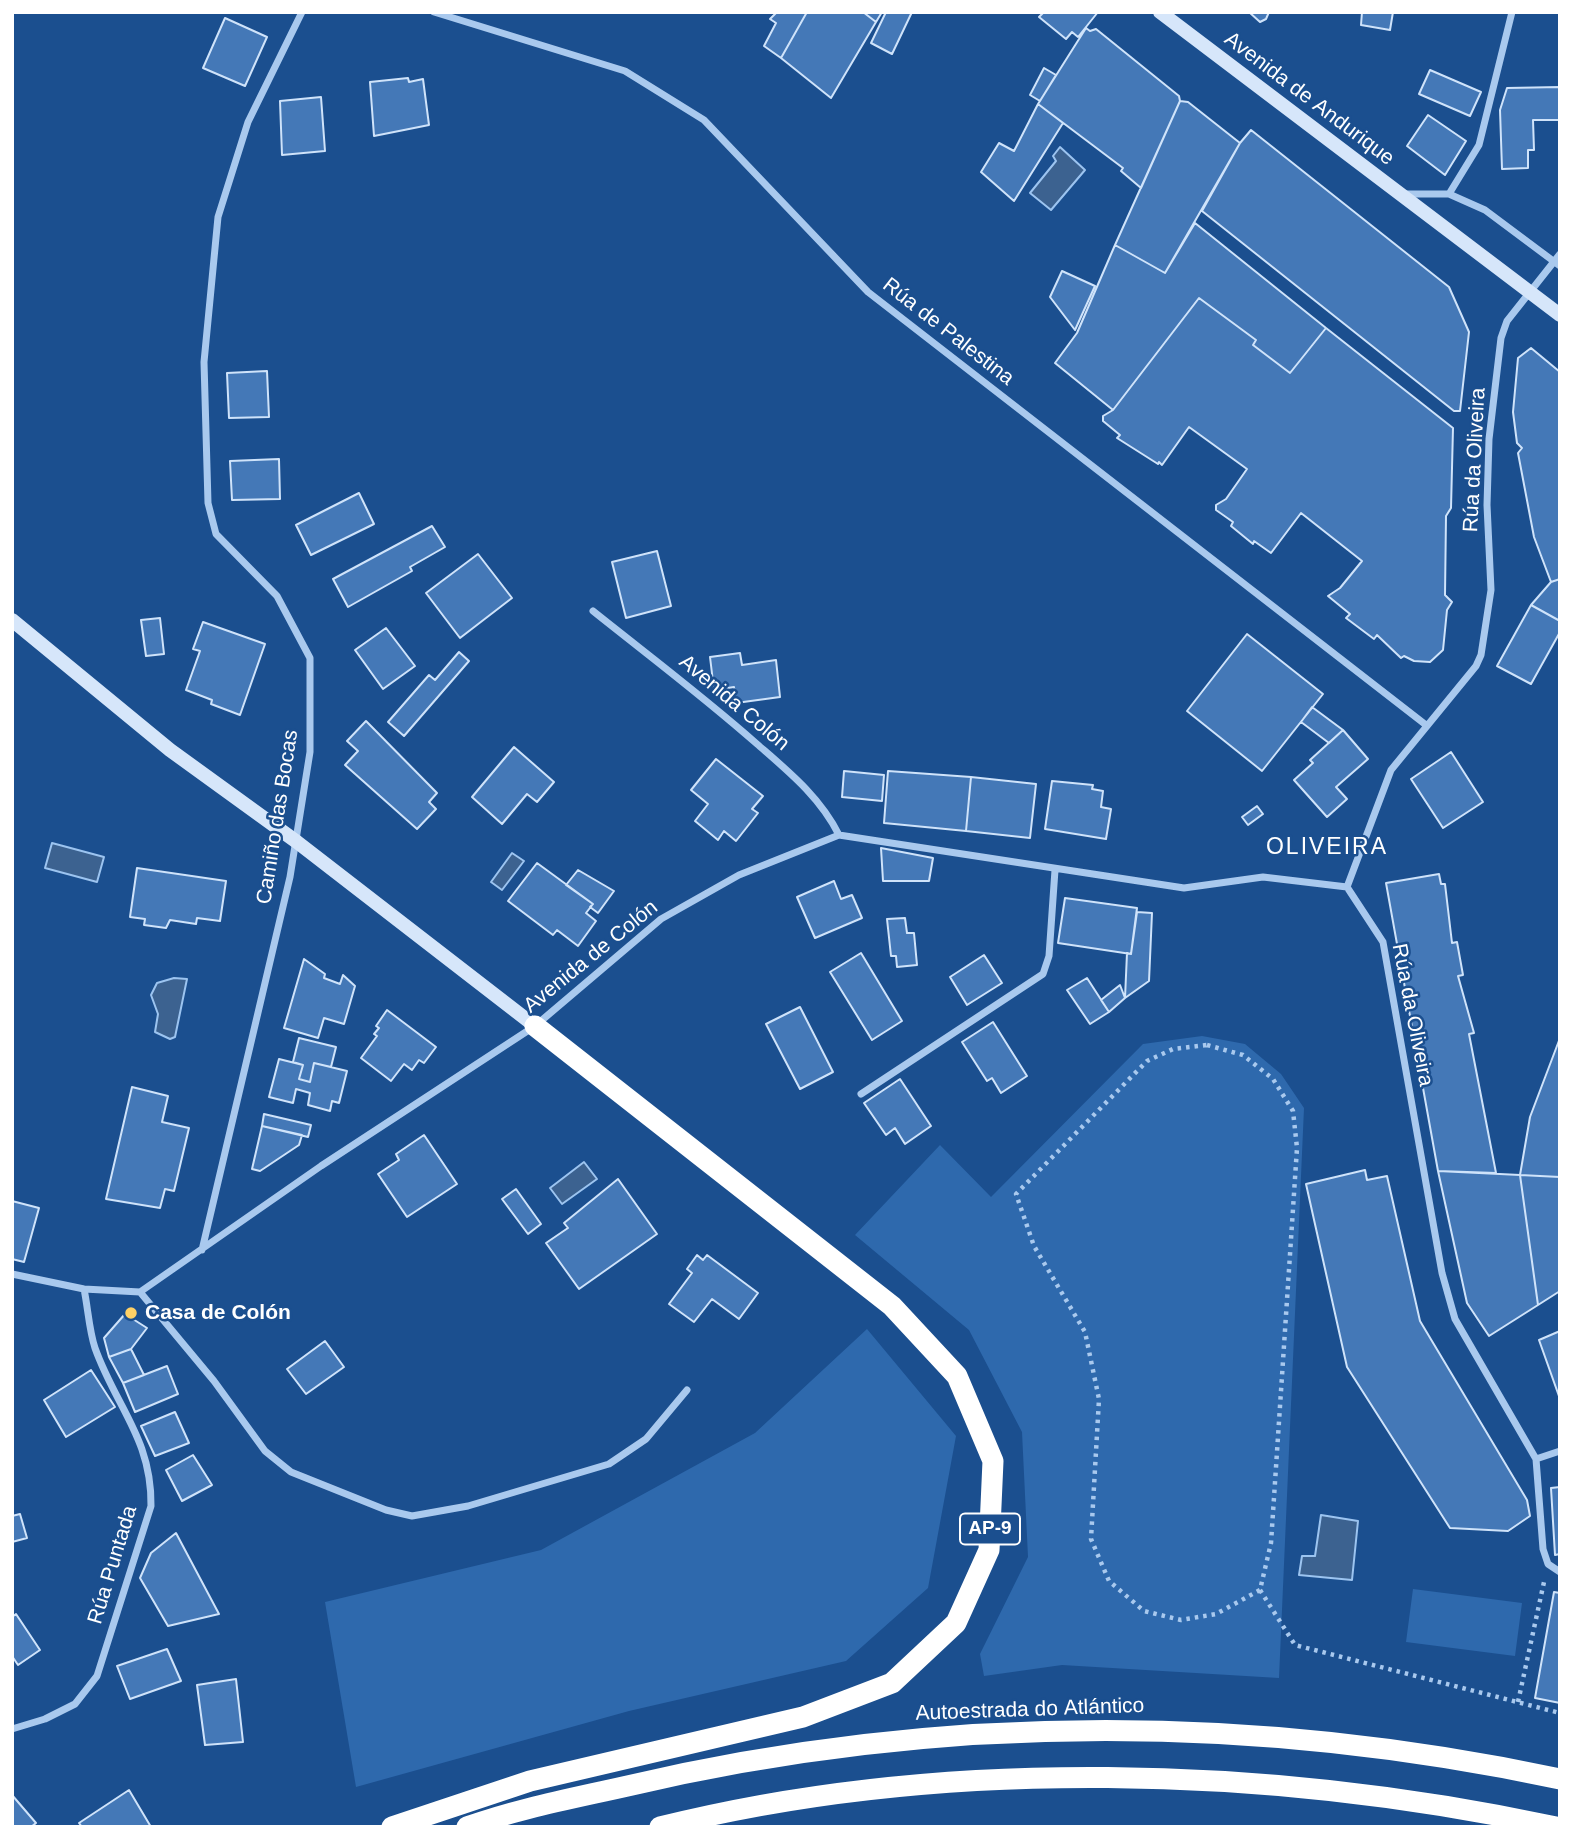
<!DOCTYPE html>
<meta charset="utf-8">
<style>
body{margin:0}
#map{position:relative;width:1572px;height:1839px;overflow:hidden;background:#1b4f8f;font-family:Helvetica,sans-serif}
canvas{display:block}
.frame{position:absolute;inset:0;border:14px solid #fff;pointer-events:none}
</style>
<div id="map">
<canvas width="1572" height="1839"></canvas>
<div class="frame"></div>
</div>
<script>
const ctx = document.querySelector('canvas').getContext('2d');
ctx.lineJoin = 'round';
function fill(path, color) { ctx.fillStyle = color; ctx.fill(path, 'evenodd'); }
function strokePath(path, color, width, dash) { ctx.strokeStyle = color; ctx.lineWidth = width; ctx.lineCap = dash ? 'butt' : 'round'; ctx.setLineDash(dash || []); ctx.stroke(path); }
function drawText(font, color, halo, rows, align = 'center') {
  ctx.font = font + ' Helvetica,sans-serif'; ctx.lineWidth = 5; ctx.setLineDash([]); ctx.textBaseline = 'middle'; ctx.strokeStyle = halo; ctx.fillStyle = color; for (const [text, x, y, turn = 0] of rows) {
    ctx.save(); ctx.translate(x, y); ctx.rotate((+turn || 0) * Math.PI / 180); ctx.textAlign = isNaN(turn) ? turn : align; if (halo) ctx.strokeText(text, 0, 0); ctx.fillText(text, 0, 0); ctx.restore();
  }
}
const green = new Path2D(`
 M 1202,1036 L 1245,1044 L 1281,1074 L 1304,1108 L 1279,1678 L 1062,1665 L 984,1676 L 980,1654 L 1028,1557 L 1022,1432 L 969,1330 L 855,1235 L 940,1145 L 991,1197 L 1143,1044 Z
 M 867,1329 L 956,1436 L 928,1588 L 846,1661 L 629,1711 L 356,1787 L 325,1602 L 541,1550 L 755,1433 Z
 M 1413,1589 L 1522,1603 L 1515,1656 L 1406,1642 Z`);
const water = new Path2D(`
 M 1060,147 L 1085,170 L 1051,210 L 1030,193 L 1056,161 L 1053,156 Z
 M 52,843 L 104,857 L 97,882 L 45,868 Z
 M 512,853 L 524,861 L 502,890 L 491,882 Z
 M 174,978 L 187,979 L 175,1037 L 170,1039 L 155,1032 L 158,1014 L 151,995 L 157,983 Z
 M 584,1162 L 597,1179 L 562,1204 L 550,1188 Z
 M 1321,1515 L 1358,1521 L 1352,1580 L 1299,1575 L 1302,1556 L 1315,1556 Z`);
const building = new Path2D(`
 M 777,12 L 807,12 L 781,58 L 764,46 L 776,23 L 770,19 Z
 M 807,12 L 863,12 L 876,22 L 831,98 L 781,58 Z
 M 863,12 L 882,12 L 876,22 Z
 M 886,12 L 912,12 L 892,54 L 871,43 Z
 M 1044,12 L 1098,12 L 1078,37 L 1072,32 L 1066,39 L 1039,17 Z
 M 1249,12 L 1269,12 L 1266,19 L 1260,22 Z
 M 1362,12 L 1393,12 L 1390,30 L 1361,25 Z
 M 225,18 L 267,37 L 245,86 L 203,68 Z
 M 1086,28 L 1090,31 L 1096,29 L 1179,96 L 1180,101 L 1141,188 L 1121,171 L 1123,168 L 1038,104 Z
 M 1044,68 L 1056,75 L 1040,101 L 1030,95 Z
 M 1430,70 L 1481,92 L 1470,116 L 1419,94 Z
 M 408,78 L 409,82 L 423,79 L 429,125 L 374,136 L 370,82 Z
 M 1560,87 L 1560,120 L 1533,120 L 1534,150 L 1528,150 L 1528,168 L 1502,169 L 1500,110 L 1507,88 Z
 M 321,97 L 325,151 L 282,155 L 280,101 Z
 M 1180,101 L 1188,102 L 1240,143 L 1165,273 L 1115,245 Z
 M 1038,104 L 1063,123 L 1014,201 L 981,172 L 999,143 L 1014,151 Z
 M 1428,115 L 1466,141 L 1445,175 L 1407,146 Z
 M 1251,130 L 1449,287 L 1469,332 L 1460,411 L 1454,411 L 1202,211 L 1240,143 Z
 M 1195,223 L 1326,328 L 1290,373 L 1253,345 L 1256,340 L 1199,298 L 1113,410 L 1055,363 L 1077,333 L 1115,245 L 1165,273 Z
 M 1062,271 L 1095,286 L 1075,330 L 1050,297 Z
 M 1199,298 L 1256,340 L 1253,345 L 1290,373 L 1326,328 L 1453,428 L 1451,508 L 1446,516 L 1445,595 L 1452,602 L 1447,610 L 1443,650 L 1430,662 L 1414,661 L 1404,656 L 1401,658 L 1377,635 L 1374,639 L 1346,618 L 1350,614 L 1328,596 L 1340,588 L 1362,561 L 1301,513 L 1271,553 L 1254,541 L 1253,544 L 1231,526 L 1233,522 L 1216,510 L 1216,505 L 1226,499 L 1247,469 L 1189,427 L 1162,465 L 1159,462 L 1158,464 L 1117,438 L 1120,435 L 1103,421 L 1103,416 L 1113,410 Z
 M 1531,348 L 1560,372 L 1560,579 L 1551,582 L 1534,537 L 1518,453 L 1522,448 L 1517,443 L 1513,412 L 1518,358 Z
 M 267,371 L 269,417 L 229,418 L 227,373 Z
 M 279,459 L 280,499 L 232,500 L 230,461 Z
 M 359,493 L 374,524 L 311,555 L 296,525 Z
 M 432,526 L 445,547 L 410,567 L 412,571 L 348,607 L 333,579 Z
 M 657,551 L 671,606 L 626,618 L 612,562 Z
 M 478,554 L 512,598 L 460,638 L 426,593 Z
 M 1560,579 L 1560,621 L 1531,605 L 1551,582 Z
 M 1531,605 L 1560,621 L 1560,632 L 1531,684 L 1497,666 Z
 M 160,618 L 164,654 L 146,656 L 141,620 Z
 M 203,622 L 265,644 L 240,715 L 211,704 L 212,700 L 186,690 L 200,651 L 193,649 Z
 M 386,628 L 415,666 L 383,689 L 355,650 Z
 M 1247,634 L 1323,694 L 1262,771 L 1187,711 Z
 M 459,652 L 469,661 L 404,736 L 388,722 L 429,675 L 435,680 Z
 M 740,653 L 742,665 L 776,660 L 780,697 L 736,703 L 734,687 L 714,690 L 710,657 Z
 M 1312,707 L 1343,730 L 1329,743 L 1301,722 Z
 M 366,721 L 437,793 L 429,802 L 436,809 L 417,829 L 345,765 L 358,751 L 347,741 Z
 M 1343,730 L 1368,759 L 1336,787 L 1347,799 L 1327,817 L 1294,780 L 1313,763 L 1310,760 Z
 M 514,747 L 554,782 L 537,802 L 527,794 L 502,824 L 472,797 Z
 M 1451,752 L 1483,802 L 1443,828 L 1411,779 Z
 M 716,759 L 763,796 L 752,809 L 758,813 L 736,841 L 724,831 L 718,840 L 695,821 L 708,804 L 691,790 Z
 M 844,771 L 884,775 L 882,801 L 842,797 Z
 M 888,771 L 971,777 L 966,831 L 884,823 Z
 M 971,777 L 1036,784 L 1030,838 L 966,831 Z
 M 1052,781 L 1093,785 L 1092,789 L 1103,791 L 1101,807 L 1111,809 L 1106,839 L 1045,829 Z
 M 1257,806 L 1263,814 L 1248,825 L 1242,817 Z
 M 881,848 L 933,858 L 929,881 L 883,881 Z
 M 537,863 L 593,904 L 586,913 L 596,921 L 578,946 L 557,930 L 553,935 L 508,901 Z
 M 137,868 L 226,881 L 220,921 L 197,918 L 196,924 L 170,920 L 166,928 L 144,925 L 145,919 L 130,917 Z
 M 578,870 L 614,891 L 598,913 L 590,907 L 593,904 L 566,885 Z
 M 1439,874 L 1441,884 L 1445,884 L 1452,943 L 1457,942 L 1463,975 L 1458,976 L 1474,1033 L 1469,1034 L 1496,1173 L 1438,1171 L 1386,883 Z
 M 834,881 L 841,899 L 852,895 L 862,918 L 815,938 L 797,897 Z
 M 1065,898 L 1137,908 L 1131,954 L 1058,943 Z
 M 1137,912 L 1152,913 L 1149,981 L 1125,998 L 1127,953 L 1131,954 Z
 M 905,918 L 907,933 L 914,933 L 917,965 L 897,967 L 896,956 L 891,956 L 887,919 Z
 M 861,953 L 902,1021 L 872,1040 L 830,972 Z
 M 984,955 L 1002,983 L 967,1005 L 950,977 Z
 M 304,959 L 325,974 L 324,978 L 340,984 L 343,975 L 355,986 L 344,1024 L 324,1018 L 318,1038 L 284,1028 Z
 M 1087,978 L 1109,1012 L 1090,1024 L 1067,990 Z
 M 1120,985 L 1125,998 L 1109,1012 L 1101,1000 Z
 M 800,1007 L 833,1072 L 800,1089 L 766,1024 Z
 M 387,1010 L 436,1047 L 424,1063 L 419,1060 L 412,1070 L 404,1064 L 391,1081 L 361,1058 L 377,1036 L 374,1034 L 379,1028 L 376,1026 Z
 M 993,1022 L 1027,1076 L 1001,1093 L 992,1078 L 987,1081 L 962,1042 Z
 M 299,1038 L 336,1047 L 331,1067 L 314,1063 L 310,1082 L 299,1079 L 303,1065 L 293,1062 Z
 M 1560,1038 L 1560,1177 L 1520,1175 L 1530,1117 Z
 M 279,1059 L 303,1065 L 299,1079 L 310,1082 L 314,1063 L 347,1071 L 339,1103 L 332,1101 L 330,1111 L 308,1105 L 310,1093 L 296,1089 L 293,1103 L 269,1097 Z
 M 900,1079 L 931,1126 L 905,1144 L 895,1128 L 886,1135 L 864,1103 Z
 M 132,1087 L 168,1096 L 162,1122 L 189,1128 L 174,1191 L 165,1189 L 160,1208 L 106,1199 Z
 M 264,1114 L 311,1125 L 308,1137 L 262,1126 Z
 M 262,1126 L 302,1135 L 299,1145 L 260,1171 L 252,1169 Z
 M 424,1135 L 457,1184 L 407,1217 L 378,1174 L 399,1160 L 396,1154 Z
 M 1365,1170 L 1367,1180 L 1387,1176 L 1420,1321 L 1527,1500 L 1530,1516 L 1508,1531 L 1450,1528 L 1347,1367 L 1306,1184 Z
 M 1438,1171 L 1520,1175 L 1538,1305 L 1489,1336 L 1467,1303 Z
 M 1520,1175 L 1560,1177 L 1560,1291 L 1538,1305 Z
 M 618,1179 L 657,1234 L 579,1289 L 546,1243 L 568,1228 L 564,1223 Z
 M 516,1189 L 541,1224 L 528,1234 L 502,1199 Z
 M 12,1201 L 39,1208 L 24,1262 L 12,1259 Z
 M 697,1255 L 703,1260 L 707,1255 L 758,1293 L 739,1319 L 712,1299 L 694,1322 L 669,1304 L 692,1273 L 687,1269 Z
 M 125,1314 L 147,1328 L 131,1349 L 109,1357 L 104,1338 Z
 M 1560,1331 L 1560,1399 L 1539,1340 Z
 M 325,1341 L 344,1367 L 306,1394 L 287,1369 Z
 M 131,1349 L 144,1375 L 123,1383 L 109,1357 Z
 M 167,1366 L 178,1394 L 135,1412 L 123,1383 Z
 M 91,1370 L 115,1407 L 66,1437 L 44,1400 Z
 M 175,1412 L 189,1443 L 155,1456 L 141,1426 Z
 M 193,1455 L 212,1485 L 182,1501 L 166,1470 Z
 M 1560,1487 L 1560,1554 L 1555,1555 L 1551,1488 Z
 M 20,1514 L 27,1538 L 12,1542 L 12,1516 Z
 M 176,1533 L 219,1614 L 168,1626 L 140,1578 L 151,1553 Z
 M 1554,1592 L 1560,1593 L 1560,1703 L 1535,1698 Z
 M 16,1614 L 40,1650 L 18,1665 L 12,1656 L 12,1617 Z
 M 167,1649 L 181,1681 L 130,1699 L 117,1666 Z
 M 236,1679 L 243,1742 L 205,1745 L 197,1685 Z
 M 129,1790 L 151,1827 L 82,1827 L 79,1823 Z
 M 12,1795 L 36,1823 L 31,1827 L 12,1827 Z`);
const path = new Path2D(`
 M 1207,1045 L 1243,1055 L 1273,1079 L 1293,1111 L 1297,1148 L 1271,1543 L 1260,1590 L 1216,1614 L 1181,1620 L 1144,1611 L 1109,1581 L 1091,1539 L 1099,1399 L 1085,1332 L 1034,1246 L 1016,1194 L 1147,1061 L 1173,1049 Z
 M 1260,1590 L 1295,1645 L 1560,1713
 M 1518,1702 L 1544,1582`);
const street = new Path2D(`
 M 434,12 L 625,71 L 704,120 L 868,292 L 1426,725
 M 1404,194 L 1449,194 L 1485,210 L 1560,266
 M 1449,194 L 1479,145 L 1512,12
 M 593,611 C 648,655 704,697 757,744 C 789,772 820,797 839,835
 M 1347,887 L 1383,942 L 1442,1273 L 1455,1319 L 1536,1459 L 1543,1549 L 1548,1564 L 1560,1572
 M 1347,887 L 1391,770 L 1476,666 L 1481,655 L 1491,590 L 1487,505 L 1489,439 L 1501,338 L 1507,321 L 1560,254
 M 861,1094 L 1043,974 L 1049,956 L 1055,870
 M 202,1250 L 290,877 L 310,752 L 310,658 L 277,596 L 216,534 L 208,503 L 204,362 L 218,217 L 248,122 L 302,12
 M 12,1274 L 84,1289 L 140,1292 L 321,1166 L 535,1026 L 661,919 L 739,875 L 839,835 L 1184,888 L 1263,877 L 1347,887
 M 140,1292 L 214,1381 L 265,1451 L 291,1472 L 386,1510 L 412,1516 L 468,1506 L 609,1464 L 646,1439 L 687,1390
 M 1536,1459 L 1560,1451
 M 12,1729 L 45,1719 L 75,1704 L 97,1676 L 151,1506 C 152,1439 116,1407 95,1348 C 89,1330 88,1308 84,1289`);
const secondary = new Path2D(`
 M 1160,12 L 1560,315
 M 12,620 L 170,750 L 297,842 L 535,1026`);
const highway = new Path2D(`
 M 392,1827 L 530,1781 L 803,1717 L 892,1683 L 956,1623 L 989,1550 L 993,1461 L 957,1376 L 892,1306 L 535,1026
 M 467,1827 C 517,1809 570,1799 623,1787 C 933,1714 1248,1713 1560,1779
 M 660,1827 C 945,1756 1270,1766 1556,1827`);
const markers = [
 [131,1313,7,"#ffd166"]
];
const shields = [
 [990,1529,60]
];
const shieldNames = [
 ["AP-9",990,1529]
];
const streetNames = [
 ["Avenida de Andurique",1309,99,37],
 ["Rúa de Palestina",948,332,38],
 ["Rúa da Oliveira",1475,460,-87],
 ["Avenida Colón",734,703,40],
 ["Camiño das Bocas",278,817,-81],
 ["Avenida de Colón",591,957,-39],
 ["Rúa da Oliveira",1412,1015,79],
 ["Rúa Puntada",113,1565,-73],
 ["Autoestrada do Atlántico",1030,1710,-2]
];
const poiNames = [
 ["Casa de Colón",145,1313]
];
const neighbourhoodNames = [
 ["OLIVEIRA",1327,848]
];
fill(green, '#2e69ad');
fill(water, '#3c6290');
strokePath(water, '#9cc4f0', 2);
fill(building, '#4478b7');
strokePath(building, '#cfe3fa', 2);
strokePath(path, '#a9c9ee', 4.5, [3.5, 5]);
strokePath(street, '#a9c9ee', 7);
strokePath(secondary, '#d6e6fa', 14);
strokePath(highway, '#fff', 21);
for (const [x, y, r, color] of markers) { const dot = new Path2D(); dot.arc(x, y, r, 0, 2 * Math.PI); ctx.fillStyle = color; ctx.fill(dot); strokePath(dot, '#1b4f8f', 2.5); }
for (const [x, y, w] of shields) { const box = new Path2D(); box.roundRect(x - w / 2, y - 15.5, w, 31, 5); ctx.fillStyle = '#1b4f8f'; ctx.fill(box); strokePath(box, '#fff', 2); }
drawText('bold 19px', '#fff', null, shieldNames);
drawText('21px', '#fff', '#1b4f8f', streetNames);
drawText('bold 21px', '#fff', '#1b4f8f', poiNames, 'left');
ctx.letterSpacing = '2px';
drawText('23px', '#fff', '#1b4f8f', neighbourhoodNames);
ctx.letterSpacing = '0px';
</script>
